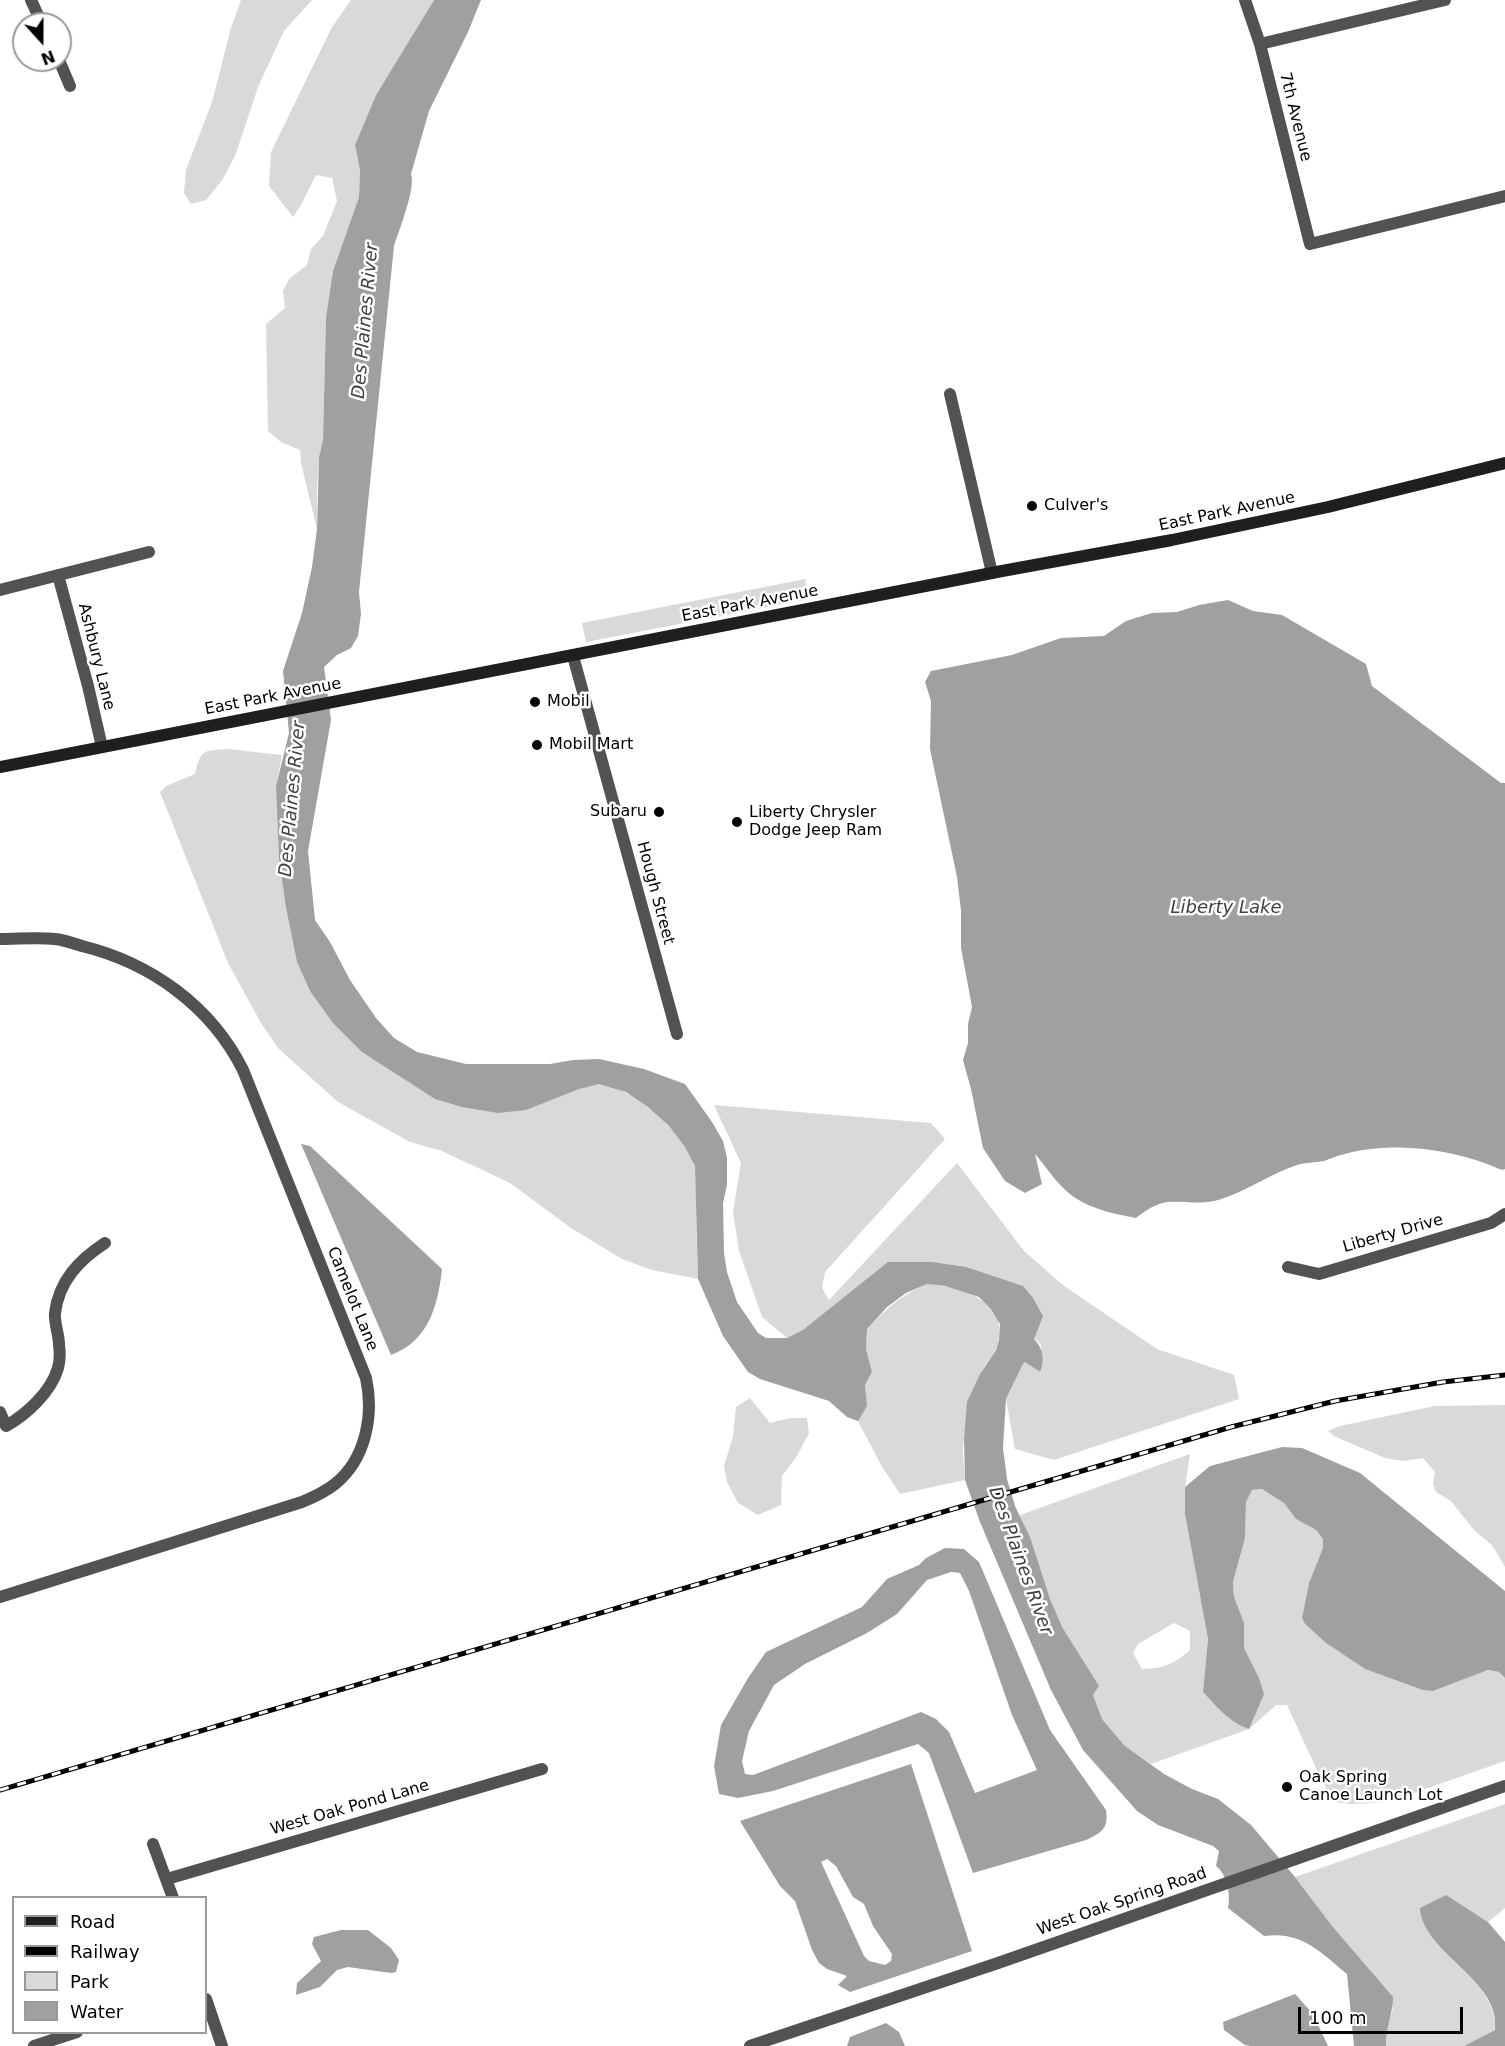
<!DOCTYPE html>
<style>
body{margin:0}
#map{position:relative;width:1505px;height:2046px;overflow:hidden;background:#fff;font-family:"DejaVu Sans",sans-serif}
canvas{display:block}
.legend{position:absolute;left:12px;top:1896px;width:195px;height:138px;box-sizing:border-box;background:#fff;border:2px solid #999;margin:0;padding:8px 10px;list-style:none;font-size:18px;color:#000}
.legend li{display:flex;align-items:center;gap:12px;height:30px}
.legend b{width:30px;border:2px solid #999}
.north{position:absolute;left:12px;top:12px;width:60px;height:60px;box-sizing:border-box;background:#fff;border:2px solid #999;border-radius:50%;rotate:159deg;font-size:16px;font-weight:700;line-height:24px;text-align:center;color:#000}
.north::after{content:'';display:block;margin:auto;width:21px;height:27px;background:#000;clip-path:polygon(50% 0,100% 100%,50% 72%,0 100%)}
.scale{position:absolute;left:1298px;top:2007px;width:165px;height:27px;box-sizing:border-box;border:3px solid #000;border-top:0;padding-left:8px;font-size:18px;line-height:21px;white-space:nowrap;color:#000;-webkit-text-stroke:4px #fff;paint-order:stroke}
</style>
<div id="map">
<canvas width="1505" height="2046"></canvas>
<ul class="legend">
<li><b style="height:8px;background:#1f1f1f"></b>Road</li>
<li><b style="height:8px;background:#000"></b>Railway</li>
<li><b style="height:16px;background:#d9d9d9"></b>Park</li>
<li><b style="height:16px;background:#a0a0a0"></b>Water</li>
</ul>
<div class="north">N</div>
<div class="scale">100 m</div>
</div>
<script>
const ctx = document.querySelector('canvas').getContext('2d');
ctx.lineJoin = 'round';
function fill(path, color) { ctx.fillStyle = color; ctx.fill(path, 'evenodd'); }
function strokePath(path, color, width, dash) { ctx.strokeStyle = color; ctx.lineWidth = width; ctx.lineCap = dash ? 'butt' : 'round'; ctx.setLineDash(dash || []); ctx.stroke(path); }
function drawText(font, color, halo, rows, align = 'center') {
  ctx.font = font + ' "DejaVu Sans",sans-serif'; ctx.lineWidth = 5; ctx.setLineDash([]); ctx.textBaseline = 'middle'; ctx.strokeStyle = halo; ctx.fillStyle = color; for (const [text, x, y, turn = 0] of rows) {
    ctx.save(); ctx.translate(x, y); ctx.rotate((+turn || 0) * Math.PI / 180); ctx.textAlign = isNaN(turn) ? turn : align; if (halo) ctx.strokeText(text, 0, 0); ctx.fillText(text, 0, 0); ctx.restore();
  }
}
const green = new Path2D(`
 M 241,0 L 312,0 L 284,31 L 258,87 L 235,156 L 223,179 L 206,200 L 191,204 L 184,193 L 186,170 L 212,102 L 231,28 Z
 M 351,0 L 434,0 L 376,95 L 355,145 L 360,170 L 359,197 L 333,271 L 326,317 L 323,439 C 316,469 317,498 317,529 L 301,463 L 300,450 L 281,442 L 268,431 L 266,324 L 285,308 L 283,291 L 289,279 L 307,265 L 311,249 L 323,236 L 337,201 L 332,178 L 316,175 L 301,205 L 293,217 L 269,186 L 271,152 L 332,27 Z
 M 805,579 L 809,599 L 586,642 L 582,623 Z
 M 228,749 L 282,755 L 276,786 L 279,859 L 286,908 L 297,962 L 333,1023 L 526,1110 C 543,1103 582,1083 599,1084 C 633,1086 683,1133 694,1164 C 697,1173 695,1186 696,1196 C 696,1224 697,1251 698,1279 L 652,1270 L 622,1259 L 571,1228 L 510,1183 L 442,1151 L 410,1142 L 338,1102 L 278,1048 L 261,1023 L 228,963 L 160,792 L 166,786 L 195,774 C 201,748 204,751 228,749 Z
 M 714,1105 L 931,1123 L 945,1139 L 825,1272 L 822,1288 L 829,1300 L 957,1163 L 1024,1251 L 1064,1286 L 1157,1349 L 1234,1375 L 1239,1399 L 1054,1460 L 1015,1449 L 1006,1399 L 1023,1364 L 1025,1362 L 1040,1372 L 1041,1345 L 966,1267 L 803,1330 L 787,1338 L 762,1317 L 739,1251 L 733,1212 L 741,1163 Z
 M 927,1284 C 958,1287 1010,1300 998,1343 C 995,1355 984,1363 980,1375 C 974,1389 966,1423 964,1438 C 962,1451 964,1467 965,1480 L 900,1494 L 881,1465 L 858,1421 L 866,1406 L 865,1385 L 872,1372 L 866,1349 L 867,1329 C 887,1308 900,1296 927,1284 Z
 M 750,1398 L 770,1423 L 790,1418 L 807,1418 L 809,1433 L 797,1456 L 782,1476 L 781,1505 L 758,1515 L 738,1503 L 727,1482 L 724,1466 L 733,1436 L 736,1407 Z
 M 1505,1405 L 1505,1567 L 1492,1545 L 1474,1530 L 1451,1501 L 1436,1492 L 1433,1484 L 1435,1472 L 1423,1458 L 1403,1461 L 1385,1458 L 1334,1436 L 1328,1431 L 1340,1426 L 1435,1406 Z
 M 1190,1454 L 1185,1487 L 1185,1514 L 1208,1639 L 1203,1692 L 1264,1694 L 1259,1678 L 1244,1648 L 1244,1623 L 1234,1598 L 1233,1582 L 1245,1538 L 1246,1502 L 1252,1490 L 1262,1489 L 1284,1503 L 1296,1519 L 1316,1530 L 1323,1539 L 1323,1548 L 1309,1583 L 1302,1618 L 1305,1624 L 1326,1643 L 1365,1669 L 1433,1691 L 1488,1670 L 1499,1672 L 1505,1678 L 1505,1761 L 1388,1802 L 1351,1804 L 1334,1802 L 1322,1781 L 1287,1705 L 1276,1705 L 1249,1729 L 1151,1764 L 1124,1745 L 1102,1719 L 1093,1695 L 1099,1686 C 1086,1666 1072,1646 1061,1626 C 1044,1590 1036,1551 1020,1515 ZM 1174,1623 L 1190,1631 L 1190,1650 C 1173,1665 1164,1668 1142,1669 L 1133,1653 L 1138,1644 Z
 M 1505,1804 L 1505,1908 L 1488,1922 L 1446,1896 L 1431,1936 C 1454,1959 1498,1994 1495,2030 L 1464,2046 L 1386,2046 L 1385,2034 L 1393,2008 L 1295,1877 Z`);
const water = new Path2D(`
 M 434,0 L 481,0 L 468,32 L 429,111 L 411,174 C 416,188 399,230 394,246 L 359,592 L 361,614 L 358,636 L 351,648 L 337,655 L 324,667 L 331,720 L 308,851 L 315,920 L 330,942 L 350,980 L 376,1018 L 394,1038 L 417,1052 L 466,1064 L 550,1064 L 573,1060 L 599,1059 L 644,1069 L 685,1084 L 712,1122 L 723,1141 L 727,1158 L 727,1185 L 723,1203 L 724,1253 L 727,1272 L 737,1302 L 758,1333 L 766,1338 L 787,1338 L 803,1330 L 888,1262 L 932,1262 L 966,1267 L 1023,1286 L 1033,1298 L 1043,1316 L 1034,1339 C 1043,1348 1045,1360 1040,1372 L 1025,1362 L 1023,1364 L 1006,1399 L 1003,1448 L 1007,1479 L 1015,1506 L 1030,1537 L 1050,1599 L 1062,1627 L 1099,1686 L 1093,1695 L 1102,1719 L 1124,1745 L 1164,1774 L 1192,1789 L 1218,1799 L 1251,1825 L 1295,1877 L 1332,1926 L 1393,1997 C 1393,2014 1385,2029 1386,2046 L 1354,2046 L 1347,1974 C 1320,1952 1302,1931 1264,1936 L 1228,1908 C 1231,1895 1227,1874 1216,1866 L 1219,1851 L 1213,1846 L 1158,1825 L 1137,1811 L 1083,1750 L 1051,1690 L 980,1522 L 965,1480 L 964,1439 L 967,1402 L 980,1374 L 996,1350 L 999,1340 L 1000,1324 L 991,1309 L 979,1297 L 945,1286 L 927,1284 L 906,1293 L 887,1307 L 867,1329 L 866,1349 L 872,1372 L 865,1385 L 867,1406 L 858,1421 L 847,1417 L 829,1401 L 760,1379 L 748,1372 L 723,1336 L 698,1279 L 695,1166 L 685,1147 L 669,1126 L 648,1107 L 626,1092 L 599,1084 L 579,1089 L 526,1110 L 498,1113 L 462,1107 L 435,1099 L 362,1052 L 333,1023 L 310,991 L 297,962 L 286,908 L 279,859 L 276,786 L 289,733 L 283,671 L 302,613 L 312,567 L 317,529 L 319,458 L 323,439 L 326,317 L 333,271 L 359,197 L 360,170 L 355,145 L 376,95 Z
 M 1228,600 L 1253,611 L 1282,615 L 1366,664 L 1372,686 L 1501,783 L 1505,783 L 1505,1169 L 1502,1170 C 1454,1149 1393,1140 1341,1155 C 1336,1156 1330,1159 1324,1161 C 1315,1163 1306,1162 1297,1165 C 1269,1174 1246,1192 1218,1200 C 1201,1205 1185,1201 1168,1202 C 1156,1203 1145,1211 1136,1218 C 1116,1214 1094,1210 1077,1199 C 1060,1189 1048,1169 1035,1154 L 1042,1184 L 1025,1193 L 1005,1181 L 983,1148 L 971,1089 L 963,1060 L 968,1043 L 968,1024 L 972,1007 L 961,948 L 961,911 L 957,877 L 930,749 L 931,701 L 925,682 L 931,671 L 1012,655 L 1061,638 L 1104,636 L 1126,621 L 1152,613 L 1177,612 L 1199,605 Z
 M 301,1144 L 310,1146 L 442,1269 C 438,1305 429,1341 391,1355 Z
 M 1282,1447 L 1302,1448 L 1360,1473 L 1505,1591 L 1505,1678 L 1499,1672 L 1488,1670 L 1433,1691 L 1423,1690 L 1365,1669 L 1326,1643 L 1305,1624 L 1302,1618 L 1309,1583 L 1323,1548 L 1323,1539 L 1316,1530 L 1296,1519 L 1284,1503 L 1262,1489 L 1252,1490 L 1246,1502 L 1245,1538 L 1233,1582 L 1234,1597 L 1244,1623 L 1244,1648 L 1259,1678 L 1264,1694 L 1249,1729 C 1230,1723 1216,1706 1203,1692 L 1208,1639 L 1185,1514 L 1185,1487 L 1210,1466 Z
 M 945,1548 L 964,1549 L 979,1562 L 1050,1730 L 1106,1810 C 1109,1829 1101,1833 1086,1840 L 973,1873 L 929,1753 L 918,1744 L 773,1791 L 738,1798 L 719,1794 L 714,1766 L 721,1725 L 748,1678 L 766,1652 L 862,1607 L 887,1579 L 919,1565 L 926,1558 ZM 951,1572 L 960,1573 L 969,1591 L 1012,1715 L 1037,1770 L 975,1793 L 949,1732 L 936,1719 L 921,1712 L 753,1775 L 745,1774 L 742,1761 L 749,1731 L 774,1685 L 805,1664 L 867,1633 L 897,1614 L 927,1580 Z
 M 911,1764 L 972,1951 L 850,1992 L 838,1985 L 847,1976 L 827,1969 L 819,1963 L 812,1950 L 795,1901 L 780,1886 L 740,1821 ZM 827,1859 L 836,1866 L 853,1897 L 864,1904 L 873,1926 L 892,1954 L 891,1961 L 885,1965 L 869,1961 L 864,1956 L 821,1862 Z
 M 1446,1895 L 1488,1922 L 1505,1942 L 1505,2046 L 1464,2046 L 1495,2030 C 1501,1979 1422,1953 1420,1908 Z
 M 341,1930 L 368,1930 L 391,1948 L 399,1960 L 396,1972 L 391,1973 L 348,1967 L 337,1970 L 320,1987 L 296,1995 L 297,1983 L 321,1961 L 312,1944 L 314,1937 Z
 M 1295,1994 L 1313,2014 L 1328,2046 L 1251,2046 L 1245,2045 L 1224,2030 L 1223,2022 Z
 M 886,2023 L 899,2032 L 905,2046 L 847,2046 L 850,2037 Z`);
const minor = new Path2D(`
 M 31,0 L 42,24
 M 1245,0 L 1260,44 L 1310,244 L 1505,196
 M 1260,44 L 1445,0
 M 59,60 L 70,86
 M 950,394 L 992,573
 M 58,575 L 88,686 L 102,747
 M 0,590 L 149,552
 M 573,656 L 677,1034
 M 0,939 C 18,939 37,937 55,939 C 64,940 73,943 82,946 C 151,963 211,1006 243,1070 L 366,1378 C 374,1415 366,1459 335,1484 C 325,1492 314,1497 302,1502 L 0,1597
 M 1288,1267 L 1319,1274 L 1491,1223 L 1505,1214
 M 0,1412 L 6,1426 C 27,1414 51,1392 58,1368 C 60,1361 60,1352 59,1345 C 59,1334 54,1323 55,1313 C 59,1281 79,1260 105,1243
 M 153,1844 L 173,1898
 M 167,1879 L 542,1769
 M 206,1999 L 222,2046
 M 34,2046 L 77,2032
 M 750,2046 L 998,1963 L 1505,1786`);
const secondary = new Path2D(`
 M 0,767 L 1002,571 L 1172,540 L 1328,507 L 1505,463`);
const rail = new Path2D(`
 M 0,1790 L 1231,1427 L 1335,1401 L 1443,1382 L 1505,1375`);
const markers = [
 [1032,506,6,"#000"],
 [535,702,6,"#000"],
 [537,745,6,"#000"],
 [659,812,6,"#000"],
 [737,822,6,"#000"],
 [1287,1787,6,"#000"]
];
const streetNames = [
 ["7th Avenue",1295,117,76],
 ["East Park Avenue",1227,512,-12],
 ["East Park Avenue",750,604,-11],
 ["Ashbury Lane",96,657,76],
 ["East Park Avenue",273,697,-11],
 ["Hough Street",655,893,75],
 ["Liberty Drive",1393,1234,-16],
 ["Camelot Lane",352,1299,68],
 ["West Oak Pond Lane",350,1808,-16],
 ["West Oak Spring Road",1122,1902,-19]
];
const poiNames = [
 ["Culver's",1044,506],
 ["Mobil",547,702],
 ["Mobil Mart",549,745],
 ["Subaru",647,812,"right"],
 ["Liberty Chrysler",749,813],
 ["Dodge Jeep Ram",749,831],
 ["Oak Spring",1299,1778],
 ["Canoe Launch Lot",1299,1796]
];
const waterNames = [
 ["Des Plaines River",366,321,-85],
 ["Des Plaines River",293,799,-85],
 ["Liberty Lake",1226,908],
 ["Des Plaines River",1020,1561,70]
];
fill(green, '#d9d9d9');
fill(water, '#a0a0a0');
strokePath(minor, '#525252', 12);
strokePath(secondary, '#1f1f1f', 12);
strokePath(rail, '#000', 5);
strokePath(rail, '#fff', 3, [9]);
for (const [x, y, r, color] of markers) { const dot = new Path2D(); dot.arc(x, y, r, 0, 2 * Math.PI); ctx.fillStyle = color; ctx.fill(dot); strokePath(dot, '#fff', 2); }
drawText('16px', '#000', '#fff', streetNames);
drawText('16px', '#000', '#fff', poiNames, 'left');
drawText('italic 18px', '#414141', '#fff', waterNames);
</script>
